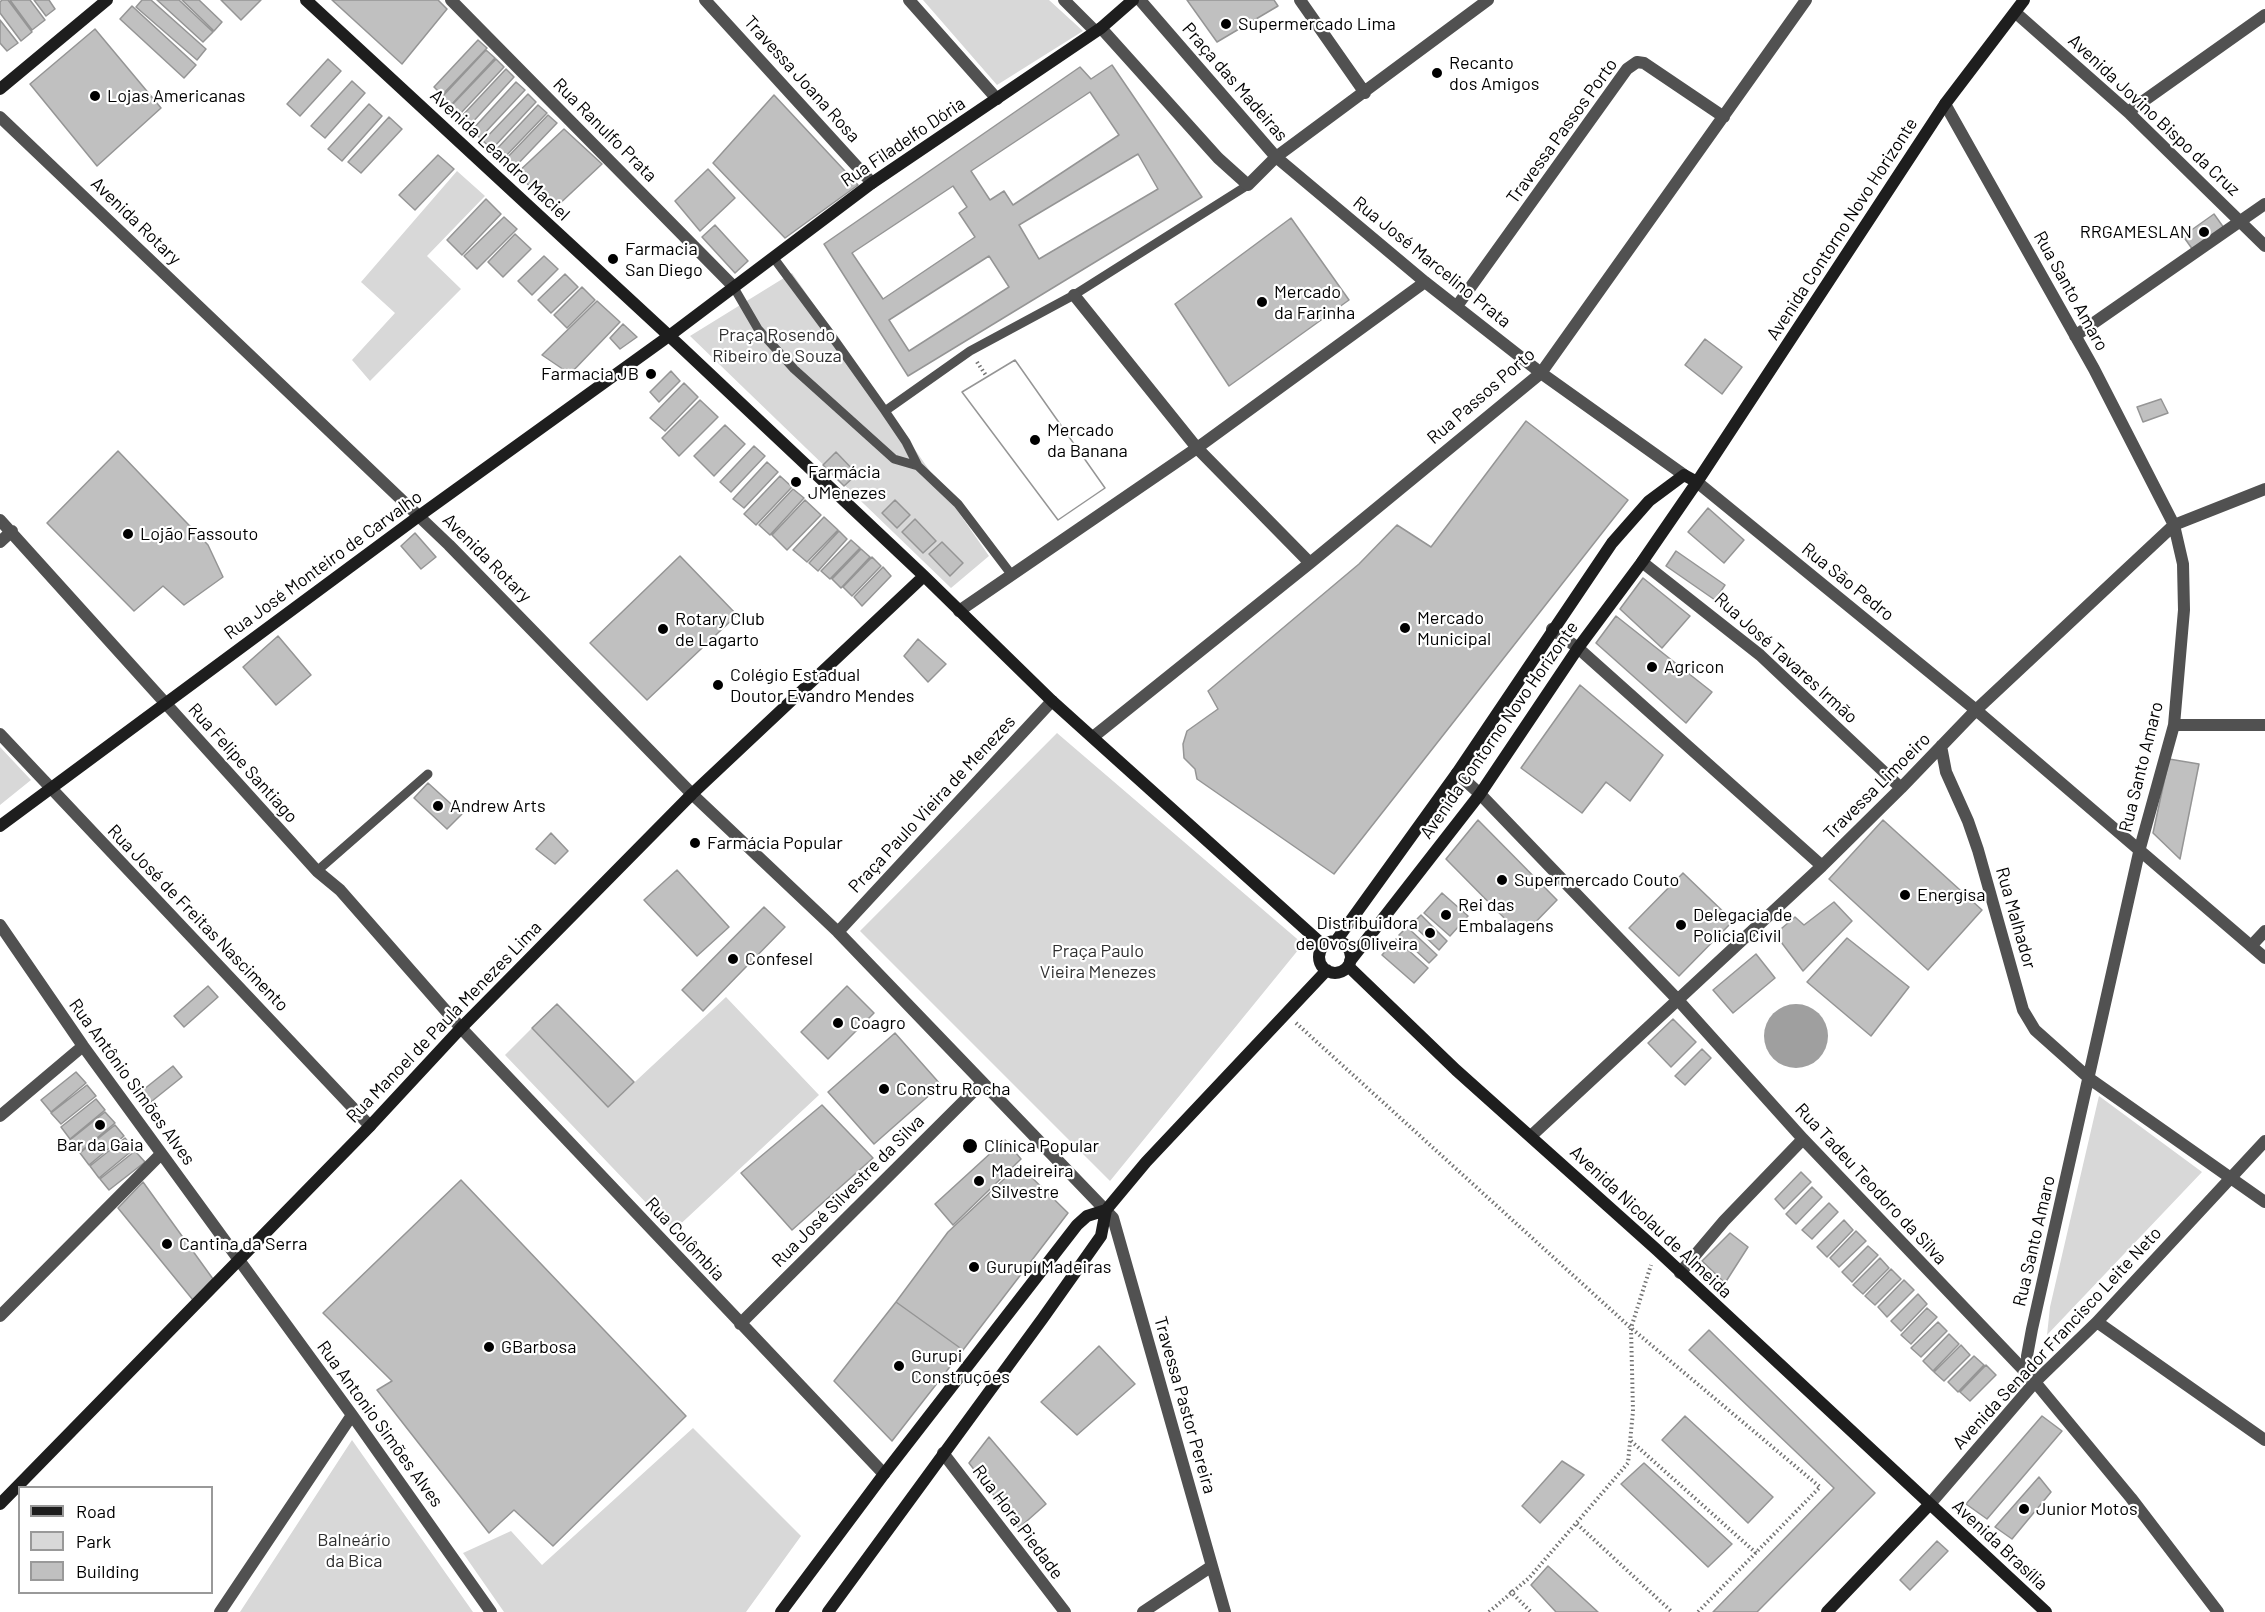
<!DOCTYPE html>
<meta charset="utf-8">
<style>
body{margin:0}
#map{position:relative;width:2265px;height:1612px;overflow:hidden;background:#fff;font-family:Barlow,sans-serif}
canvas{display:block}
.legend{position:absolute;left:18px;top:1486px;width:195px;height:108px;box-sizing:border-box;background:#fff;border:2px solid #999;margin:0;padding:8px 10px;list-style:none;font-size:18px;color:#000}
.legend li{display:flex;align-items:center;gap:12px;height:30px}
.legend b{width:30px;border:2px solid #999}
</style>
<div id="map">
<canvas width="2265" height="1612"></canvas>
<ul class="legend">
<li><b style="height:8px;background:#1e1e1e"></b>Road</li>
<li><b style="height:16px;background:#d8d8d8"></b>Park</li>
<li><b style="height:16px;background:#c0c0c0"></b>Building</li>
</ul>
</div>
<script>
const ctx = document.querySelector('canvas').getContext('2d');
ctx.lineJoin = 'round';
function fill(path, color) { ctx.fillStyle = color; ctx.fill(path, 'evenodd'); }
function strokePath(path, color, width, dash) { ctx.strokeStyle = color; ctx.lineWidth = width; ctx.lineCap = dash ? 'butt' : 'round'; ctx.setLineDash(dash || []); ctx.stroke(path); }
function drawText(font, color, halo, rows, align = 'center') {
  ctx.font = font + ' Barlow,sans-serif'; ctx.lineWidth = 4.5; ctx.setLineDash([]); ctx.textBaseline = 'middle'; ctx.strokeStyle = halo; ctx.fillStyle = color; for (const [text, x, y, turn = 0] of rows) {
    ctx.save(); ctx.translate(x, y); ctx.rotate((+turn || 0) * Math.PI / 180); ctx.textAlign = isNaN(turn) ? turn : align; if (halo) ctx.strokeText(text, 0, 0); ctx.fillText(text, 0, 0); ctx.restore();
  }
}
const green = new Path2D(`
 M 923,0 L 1049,0 L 1083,31 L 997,85 Z
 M 457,171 L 485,196 L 427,256 L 461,289 L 370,381 L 352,360 L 395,313 L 361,282 Z
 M 792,273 L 989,556 L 951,588 L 690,336 Z
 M 1057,733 L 1303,944 L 1110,1181 L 860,931 Z
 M 0,747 L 31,780 L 0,805 Z
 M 726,997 L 819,1095 L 673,1231 L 505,1055 L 532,1028 L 608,1107 Z
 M 2099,1096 L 2202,1172 L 2047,1335 L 2050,1307 Z
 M 693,1428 L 801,1536 L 746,1612 L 504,1612 L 463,1553 L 511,1531 L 542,1565 Z
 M 352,1440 L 473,1612 L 240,1612 Z`);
const water = new Path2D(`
 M1764 1036a32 32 0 1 1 64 0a32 32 0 1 1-64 0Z`);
const building = new Path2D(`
 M 2,0 L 8,0 L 32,32 L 21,41 L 0,13 L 0,2 Z
 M 10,0 L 30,0 L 45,20 L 32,30 Z
 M 34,0 L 49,0 L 55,9 L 46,16 Z
 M 142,0 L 151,0 L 206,49 L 197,60 L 136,7 Z
 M 157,0 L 179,0 L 213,32 L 203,42 Z
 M 182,0 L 199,0 L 222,22 L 214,31 Z
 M 221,0 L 261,0 L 241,20 Z
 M 332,0 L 438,0 L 447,9 L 402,64 Z
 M 1187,0 L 1274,0 L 1278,6 L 1217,42 Z
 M 132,6 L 196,65 L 184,78 L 120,19 Z
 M 0,20 L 18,43 L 7,51 L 0,43 Z
 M 95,29 L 161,108 L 97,166 L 30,84 Z
 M 478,40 L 487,48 L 442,95 L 434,87 Z
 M 486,50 L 495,58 L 451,105 L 442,97 Z
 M 328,59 L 341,71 L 300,116 L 287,104 Z
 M 496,59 L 504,67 L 460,114 L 451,106 Z
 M 1112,65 L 1202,197 L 908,376 L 824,244 L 1080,67 L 1091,79 ZM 1090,92 L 1119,135 L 1013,205 L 1004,191 L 990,200 L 971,171 ZM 1138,154 L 1158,189 L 1039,259 L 1019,225 ZM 953,186 L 967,207 L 959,213 L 975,237 L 883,299 L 852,253 ZM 989,256 L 1009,287 L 909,351 L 889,320 Z
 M 506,69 L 514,77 L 470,125 L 461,117 Z
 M 352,81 L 365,93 L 325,138 L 311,126 Z
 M 516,82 L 525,90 L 480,138 L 472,130 Z
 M 528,94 L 536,102 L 492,149 L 483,141 Z
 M 774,95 L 858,185 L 785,238 L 713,163 Z
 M 369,104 L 382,116 L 342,161 L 328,149 Z
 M 538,105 L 547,113 L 502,160 L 493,153 Z
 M 548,115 L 557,123 L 512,170 L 503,162 Z
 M 389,117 L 402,129 L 361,173 L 348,162 Z
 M 564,129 L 602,164 L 555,208 L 516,174 Z
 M 438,155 L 454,169 L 415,210 L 399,195 Z
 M 708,169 L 735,198 L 700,231 L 675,201 Z
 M 486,199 L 501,214 L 462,255 L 447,240 Z
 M 2214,214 L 2224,228 L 2193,250 L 2183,236 Z
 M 504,217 L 517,229 L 477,269 L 464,256 Z
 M 1291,218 L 1349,300 L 1229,386 L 1175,304 Z
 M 715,225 L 748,261 L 735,273 L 702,237 Z
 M 515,234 L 531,249 L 503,277 L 488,262 Z
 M 544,256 L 558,269 L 532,295 L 518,281 Z
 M 565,274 L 578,287 L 551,313 L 538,300 Z
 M 582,287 L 595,300 L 567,328 L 554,315 Z
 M 597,301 L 620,322 L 570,374 L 542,355 Z
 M 623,324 L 637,337 L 620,349 L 610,338 Z
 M 1705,339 L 1742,367 L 1722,394 L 1685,365 Z
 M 1015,360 L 1105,488 L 1058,520 L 962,392 Z
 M 1015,360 L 1105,488 L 1058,520 L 962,392 Z
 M 671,371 L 680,381 L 659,402 L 650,392 Z
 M 684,383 L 698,397 L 665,431 L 650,418 Z
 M 2161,399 L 2168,413 L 2143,422 L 2137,407 Z
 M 700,400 L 718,417 L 679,456 L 662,438 Z
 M 1526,421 L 1628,500 L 1334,874 L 1197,779 L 1195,769 L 1184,758 L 1183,744 L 1187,731 L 1218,709 L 1208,691 L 1359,564 L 1397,525 L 1431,547 Z
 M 725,425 L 745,444 L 714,476 L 694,456 Z
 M 754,446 L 765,456 L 731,492 L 720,482 Z
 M 118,451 L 208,545 L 223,577 L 184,605 L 163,586 L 134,611 L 47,523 Z
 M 836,452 L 857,474 L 844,486 L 823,465 Z
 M 767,462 L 778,472 L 744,508 L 733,499 Z
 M 780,476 L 792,487 L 756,525 L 744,514 Z
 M 793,489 L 804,498 L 770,535 L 759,525 Z
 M 805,500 L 821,515 L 787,550 L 772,535 Z
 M 895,500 L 910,515 L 897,528 L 882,513 Z
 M 1708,508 L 1744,540 L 1724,563 L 1688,532 Z
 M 824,517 L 838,530 L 807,562 L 793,550 Z
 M 915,519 L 936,541 L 923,553 L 902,532 Z
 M 839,531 L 847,539 L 818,571 L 809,563 Z
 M 415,533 L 436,557 L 421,569 L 401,546 Z
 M 851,540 L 860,548 L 830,579 L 821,571 Z
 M 942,542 L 963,563 L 950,576 L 929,554 Z
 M 861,549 L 870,557 L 841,588 L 832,579 Z
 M 1676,551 L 1725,585 L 1715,600 L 1666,566 Z
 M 680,556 L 737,615 L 647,700 L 590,643 Z
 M 872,557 L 881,566 L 852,596 L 843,587 Z
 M 883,567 L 891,576 L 862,606 L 854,597 Z
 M 1643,578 L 1690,616 L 1662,648 L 1620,609 Z
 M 1616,616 L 1712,692 L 1686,723 L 1596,643 Z
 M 278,636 L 311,675 L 276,705 L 243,667 Z
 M 918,639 L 946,664 L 928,682 L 904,656 Z
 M 1580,685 L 1663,755 L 1630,801 L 1606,782 L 1582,813 L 1521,768 Z
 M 2169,759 L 2199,764 L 2180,859 L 2153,833 Z
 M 428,783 L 462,814 L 447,829 L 414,798 Z
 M 1478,820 L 1557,900 L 1522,936 L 1446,859 Z
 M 1883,820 L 1982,910 L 1928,970 L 1829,879 Z
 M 551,833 L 568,851 L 555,864 L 536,849 Z
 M 677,870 L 729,927 L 697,956 L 644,900 Z
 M 1683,873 L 1733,921 L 1679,976 L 1629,928 Z
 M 1442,893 L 1468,916 L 1450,936 L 1424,913 Z
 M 1834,902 L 1852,921 L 1803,971 L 1775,934 L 1795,917 L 1804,925 Z
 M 764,907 L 785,927 L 703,1011 L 682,990 Z
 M 1421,915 L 1447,941 L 1439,950 L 1412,924 Z
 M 1407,927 L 1437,955 L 1429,963 L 1399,935 Z
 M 1847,938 L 1909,987 L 1871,1036 L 1807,982 Z
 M 1396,939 L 1428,968 L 1414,983 L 1382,955 Z
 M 1756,954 L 1775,978 L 1733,1013 L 1713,990 Z
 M 208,986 L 218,997 L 184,1027 L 174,1016 Z
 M 847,986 L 874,1013 L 828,1059 L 801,1032 Z
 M 557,1004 L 634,1082 L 608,1107 L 532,1028 Z
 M 1673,1019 L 1696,1042 L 1671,1067 L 1648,1043 Z
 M 895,1033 L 941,1085 L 874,1144 L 828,1092 Z
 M 1702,1049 L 1711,1058 L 1685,1085 L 1675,1076 Z
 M 173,1066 L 182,1077 L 147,1105 L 138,1094 Z
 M 76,1072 L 86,1083 L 51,1112 L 41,1100 Z
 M 87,1085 L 96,1096 L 61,1124 L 51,1113 Z
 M 96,1099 L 105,1110 L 70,1139 L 61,1127 Z
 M 822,1105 L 873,1158 L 792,1230 L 741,1173 Z
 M 105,1112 L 115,1123 L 80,1152 L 70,1140 Z
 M 115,1125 L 124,1136 L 89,1165 L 80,1153 Z
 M 125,1138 L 134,1149 L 99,1178 L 90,1166 Z
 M 1005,1140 L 1021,1159 L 953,1225 L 935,1204 Z
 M 135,1151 L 145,1162 L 109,1190 L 100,1179 Z
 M 1019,1165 L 1068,1213 L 963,1350 L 896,1302 L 948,1232 Z
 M 1801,1172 L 1811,1182 L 1784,1209 L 1775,1199 Z
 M 461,1180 L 686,1416 L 553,1546 L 514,1510 L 489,1533 L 377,1390 L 392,1381 L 323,1313 Z
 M 143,1182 L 213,1279 L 193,1300 L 118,1208 Z
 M 1812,1187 L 1822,1197 L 1796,1224 L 1786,1214 Z
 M 1829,1203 L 1838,1212 L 1812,1239 L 1802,1230 Z
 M 1844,1220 L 1853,1230 L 1827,1257 L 1817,1247 Z
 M 1856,1231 L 1866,1241 L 1839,1267 L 1830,1258 Z
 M 1730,1233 L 1748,1247 L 1725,1283 L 1702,1261 Z
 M 1868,1246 L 1878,1255 L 1852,1282 L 1842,1272 Z
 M 1880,1258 L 1889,1268 L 1863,1294 L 1853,1285 Z
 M 1891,1269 L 1901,1279 L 1875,1305 L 1865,1296 Z
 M 1904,1280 L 1914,1290 L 1887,1317 L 1878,1307 Z
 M 1918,1294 L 1927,1304 L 1901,1331 L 1891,1321 Z
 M 896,1302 L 963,1350 L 892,1441 L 834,1381 Z
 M 1927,1308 L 1937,1317 L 1911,1344 L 1901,1335 Z
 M 1938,1322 L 1947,1331 L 1921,1357 L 1911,1348 Z
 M 1709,1330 L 1875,1493 L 1757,1612 L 1713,1612 L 1834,1488 L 1689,1350 Z
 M 1949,1334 L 1959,1344 L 1933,1371 L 1923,1361 Z
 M 1961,1345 L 1970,1355 L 1944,1381 L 1934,1372 Z
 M 1099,1346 L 1135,1384 L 1077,1435 L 1041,1402 Z
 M 1974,1356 L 1984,1365 L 1958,1392 L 1948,1382 Z
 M 1986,1365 L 1996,1375 L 1970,1401 L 1960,1392 Z
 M 1685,1416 L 1773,1497 L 1748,1523 L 1662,1440 Z
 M 2042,1416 L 2062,1431 L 1987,1519 L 1966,1504 Z
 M 989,1437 L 1046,1504 L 1019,1528 L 969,1463 Z
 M 1562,1461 L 1584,1475 L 1540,1523 L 1522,1506 Z
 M 1644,1463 L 1732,1544 L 1708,1567 L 1621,1484 Z
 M 2039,1477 L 2051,1492 L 2012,1539 L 1995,1527 Z
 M 1937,1541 L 1948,1551 L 1910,1590 L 1900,1580 Z
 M 1548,1566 L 1598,1612 L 1556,1612 L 1531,1585 Z`);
const path = new Path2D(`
 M 977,362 L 987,377
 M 1296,1023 L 1631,1328 L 1820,1487 L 1698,1612
 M 1631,1441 L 1756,1553
 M 1577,1524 L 1672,1612
 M 1510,1591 L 1531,1612
 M 1489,1612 L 1529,1578 L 1628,1463 L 1633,1411 L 1631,1328 L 1651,1265`);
const lane = new Path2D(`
 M 773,257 L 831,335 L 885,411 L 906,442 L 918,466 L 958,504 L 1011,574
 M 733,286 L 758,329 L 794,369 L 894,459 L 918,466
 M 885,411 L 970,351 L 1074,295 L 1248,185
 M 317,871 L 428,774`);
const street = new Path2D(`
 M 451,0 L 733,286
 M 705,0 L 872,183
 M 909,0 L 997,99
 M 1064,0 L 1095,31
 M 1140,0 L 1276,157 L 1425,282 L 1541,373 L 1684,475
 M 1300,0 L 1365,93
 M 2016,13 L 2128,112 L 2265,246
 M 1101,28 L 1218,158 L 1248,185 L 1276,157 L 1488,0
 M 1945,104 L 2094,369 L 2174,525 L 2183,564 L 2184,610 L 2174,725 L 2140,848 L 2032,1329 L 2027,1356 L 2028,1377
 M 2128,112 L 2265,15
 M 0,117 L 449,545 L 692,794 L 838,932 L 1113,1218 L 1225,1612
 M 1074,295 L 1197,448 L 1310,563
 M 1457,306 L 1627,69 L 1637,62 L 1644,63 L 1724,117
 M 2075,336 L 2265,204
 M 1697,482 L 1976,710 L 2265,958
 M 0,520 L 317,871 L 340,890 L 461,1028 L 884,1474
 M 0,542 L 12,531
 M 1642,562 L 1760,655 L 1901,788
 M 959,611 L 1197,448 L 1425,282
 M 1552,629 L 1578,648 L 1822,866
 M 2174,725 L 2265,725
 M 0,734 L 370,1126
 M 1093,737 L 1310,563 L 1541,373 L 1806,0
 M 1941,746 L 1946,772 L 1968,821 L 1978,850 L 2023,1010 L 2035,1030 L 2090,1079 L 2265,1202
 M 1457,773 L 1480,794 L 1678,1000 L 1803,1139 L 2035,1382 L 2131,1498 L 2218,1612
 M 0,925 L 83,1046 L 352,1415 L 491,1612
 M 838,932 L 1052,701
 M 2251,946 L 2265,931
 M 0,1116 L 83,1046
 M 1531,1136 L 1822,866 L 1901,788 L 1976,710 L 2174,525 L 2265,489
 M 1680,1273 L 1724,1221 L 1803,1139
 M 0,1316 L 161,1154
 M 2097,1322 L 2265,1440
 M 740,1324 L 982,1083
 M 943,1453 L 1065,1612
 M 1930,1504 L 2035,1382 L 2097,1322 L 2265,1141
 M 220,1612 L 352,1415
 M 1143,1612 L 1212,1566`);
const secondary = new Path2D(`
 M 306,0 L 680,346 L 924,576 L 1052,701 L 1324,946
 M 0,89 L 107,0
 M 0,826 L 419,516 L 669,336 L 872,183 L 1101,28 L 1133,0
 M 1336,941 L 1457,773 L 1612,543 L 1649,501 L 1684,475 L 1697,482
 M1319 957a16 16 0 1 1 32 0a16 16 0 1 1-32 0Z
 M 1350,961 L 1480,794 L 1578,648 L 1642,562 L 1697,482 L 1945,104 L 2024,0
 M 1348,966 L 1456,1070 L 1657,1250 L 2046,1612
 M 0,1504 L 370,1126 L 461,1028 L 692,794 L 924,576
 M 781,1612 L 884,1474 L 1077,1225 L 1087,1216 L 1106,1210
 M 828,1612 L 1043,1318 L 1101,1236 L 1106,1210 L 1146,1162 L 1327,970
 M 1827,1612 L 1930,1504`);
const markers = [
 [1226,24,6,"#000"],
 [1437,73,6,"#000"],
 [95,96,6,"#000"],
 [2204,232,6,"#000"],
 [613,259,6,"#000"],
 [1262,302,6,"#000"],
 [651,374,6,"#000"],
 [1035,440,6,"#000"],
 [796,482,6,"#000"],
 [128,534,6,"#000"],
 [1405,628,6,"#000"],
 [663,629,6,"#000"],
 [1652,667,6,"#000"],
 [718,685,6,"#000"],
 [438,806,6,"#000"],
 [695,843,6,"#000"],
 [1502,880,6,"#000"],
 [1905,895,6,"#000"],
 [1446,915,6,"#000"],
 [1681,925,6,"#000"],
 [1430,933,6,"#000"],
 [733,959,6,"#000"],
 [838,1023,6,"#000"],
 [884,1089,6,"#000"],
 [100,1125,6,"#000"],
 [970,1146,8,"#000"],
 [979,1181,6,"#000"],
 [167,1244,6,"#000"],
 [974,1267,6,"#000"],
 [489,1347,6,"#000"],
 [899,1366,6,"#000"],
 [2024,1509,6,"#000"]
];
const poiNames = [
 ["Supermercado Lima",1238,24],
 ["Recanto",1449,63],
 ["dos Amigos",1449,84],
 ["Lojas Americanas",107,96],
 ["RRGAMESLAN",2192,232,"right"],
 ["Farmacia",625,249],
 ["San Diego",625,270],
 ["Mercado",1274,292],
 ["da Farinha",1274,313],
 ["Farmacia JB",639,374,"right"],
 ["Mercado",1047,430],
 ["da Banana",1047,451],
 ["Farmácia",808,472],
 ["JMenezes",808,493],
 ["Lojão Fassouto",140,534],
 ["Mercado",1417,618],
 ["Municipal",1417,639],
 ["Rotary Club",675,619],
 ["de Lagarto",675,640],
 ["Agricon",1664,667],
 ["Colégio Estadual",730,675],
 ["Doutor Evandro Mendes",730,696],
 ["Andrew Arts",450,806],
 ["Farmácia Popular",707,843],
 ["Supermercado Couto",1514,880],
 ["Energisa",1917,895],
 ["Rei das",1458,905],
 ["Embalagens",1458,926],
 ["Delegacia de",1693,915],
 ["Policia Civil",1693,936],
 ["Distribuidora",1418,923,"right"],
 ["de Ovos Oliveira",1418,944,"right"],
 ["Confesel",745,959],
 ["Coagro",850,1023],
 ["Constru Rocha",896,1089],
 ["Bar da Gaia",100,1145,"center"],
 ["Clínica Popular",984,1146],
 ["Madeireira",991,1171],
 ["Silvestre",991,1192],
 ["Cantina da Serra",179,1244],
 ["Gurupi Madeiras",986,1267],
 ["GBarbosa",501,1347],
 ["Gurupi",911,1356],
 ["Construções",911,1377],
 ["Junior Motos",2036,1509]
];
const streetNames = [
 ["Travessa Joana Rosa",802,79,48],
 ["Praça das Madeiras",1235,82,49],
 ["Avenida Jovino Bispo da Cruz",2154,115,43],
 ["Rua Ranulfo Prata",605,130,45],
 ["Travessa Passos Porto",1562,131,-54],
 ["Rua Filadelfo Dória",903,142,-34],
 ["Avenida Leandro Maciel",500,155,43],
 ["Avenida Rotary",136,221,44],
 ["Avenida Contorno Novo Horizonte",1842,229,-57],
 ["Rua José Marcelino Prata",1432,262,39],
 ["Rua Santo Amaro",2071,291,61],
 ["Rua Passos Porto",1481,396,-41],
 ["Avenida Rotary",487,558,45],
 ["Rua José Monteiro de Carvalho",323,565,-36],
 ["Rua São Pedro",1848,582,39],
 ["Rua José Tavares Irmão",1786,658,42],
 ["Avenida Contorno Novo Horizonte",1499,730,-55],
 ["Rua Felipe Santiago",243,763,48],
 ["Rua Santo Amaro",2141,767,-76],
 ["Travessa Limoeiro",1877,786,-45],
 ["Praça Paulo Vieira de Menezes",932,804,-47],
 ["Rua José de Freitas Nascimento",198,918,46],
 ["Rua Malhador",2016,918,74],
 ["Rua Manoel de Paula Menezes Lima",444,1022,-46],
 ["Rua Antônio Simões Alves",132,1082,54],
 ["Rua Tadeu Teodoro da Silva",1871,1184,47],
 ["Rua José Silvestre da Silva",848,1191,-45],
 ["Avenida Nicolau de Almeida",1651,1222,43],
 ["Rua Colômbia",685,1239,47],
 ["Rua Santo Amaro",2034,1241,-77],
 ["Avenida Senador Francisco Leite Neto",2057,1338,-47],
 ["Travessa Pastor Pereira",1185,1405,74],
 ["Rua Antonio Simões Alves",380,1424,54],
 ["Rua Hora Piedade",1018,1522,53],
 ["Avenida Brasília",2000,1545,43]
];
const parkNames = [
 ["Praça Rosendo",777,335],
 ["Ribeiro de Souza",777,356],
 ["Praça Paulo",1098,951],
 ["Vieira Menezes",1098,972],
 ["Balneário",354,1540],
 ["da Bica",354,1561]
];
fill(green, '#d8d8d8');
fill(water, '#9f9f9f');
fill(building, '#c0c0c0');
strokePath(building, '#959595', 1.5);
strokePath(path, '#737373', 4, [1.5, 3]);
strokePath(lane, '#515151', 9);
strokePath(street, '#515151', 12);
strokePath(secondary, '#1e1e1e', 12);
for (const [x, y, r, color] of markers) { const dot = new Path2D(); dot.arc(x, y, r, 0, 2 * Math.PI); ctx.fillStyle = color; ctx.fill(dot); strokePath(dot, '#fff', 2); }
drawText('18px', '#000', '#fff', poiNames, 'left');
drawText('18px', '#000', '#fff', streetNames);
drawText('18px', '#2f2f2f', '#fff', parkNames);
</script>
